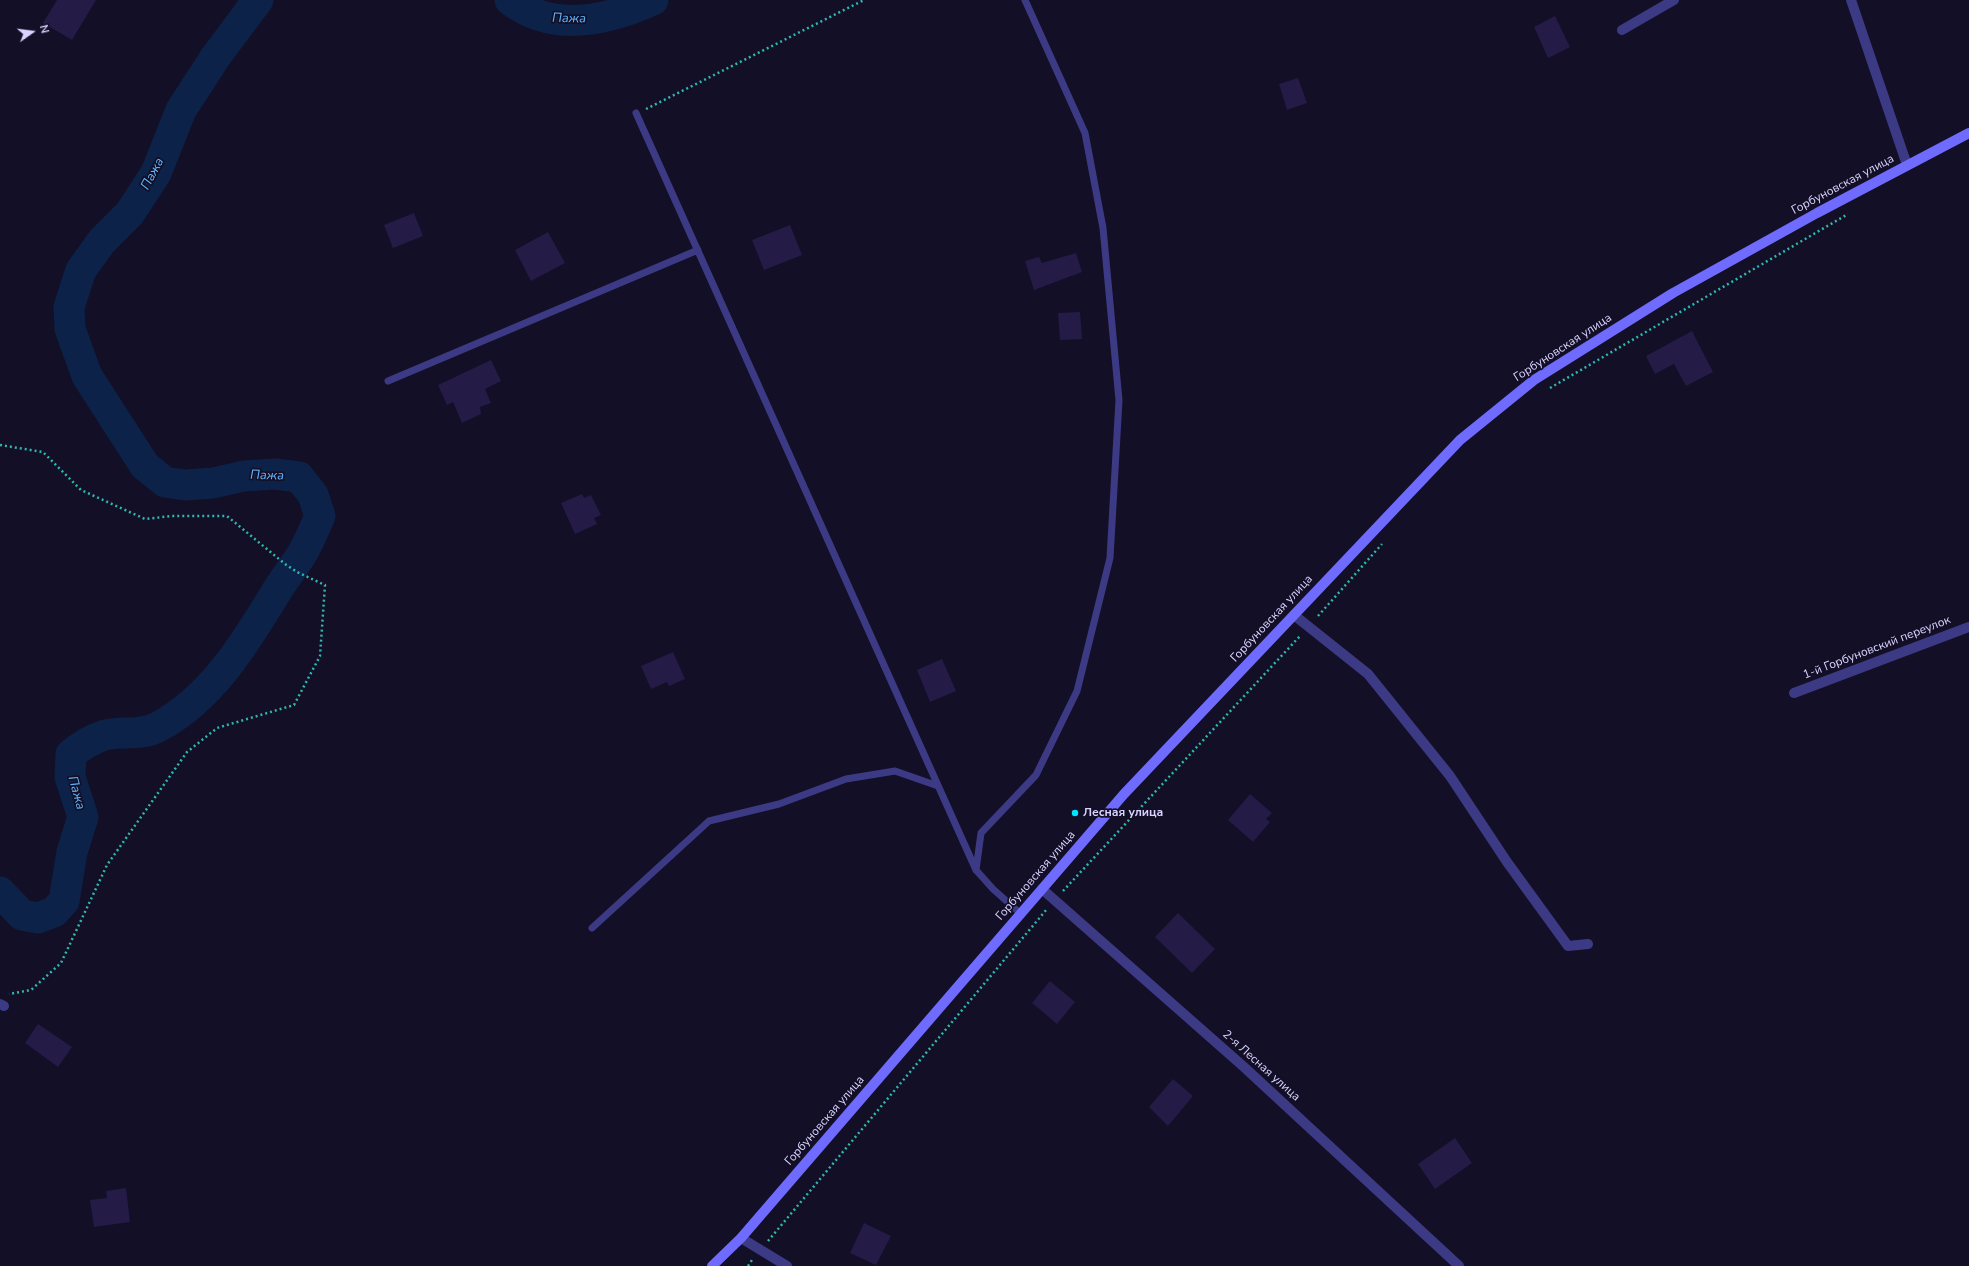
<!DOCTYPE html>
<meta charset="utf-8">
<style>
body{margin:0}
#map{position:relative;width:1969px;height:1266px;overflow:hidden;background:#130f26;font-family:"Nunito Sans",sans-serif}
canvas{display:block}
.north{position:absolute;left:12px;top:12px;width:40px;height:40px;-webkit-text-stroke:3px #130f26;paint-order:stroke;rotate:76deg;font-size:11px;font-weight:700;line-height:16px;text-align:center;color:#d9d4ff}
.north::after{content:'';display:block;margin:auto;width:14px;height:18px;background:#d9d4ff;clip-path:polygon(50% 0,100% 100%,50% 72%,0 100%)}
</style>
<div id="map">
<canvas width="1969" height="1266"></canvas>
<div class="north">N</div>
</div>
<script>
const ctx = document.querySelector('canvas').getContext('2d');
ctx.lineJoin = 'round';
function strokePath(path, color, width, dash) { ctx.strokeStyle = color; ctx.lineWidth = width; ctx.lineCap = dash ? 'butt' : 'round'; ctx.setLineDash(dash || []); ctx.stroke(path); }
function fill(path, color) { ctx.fillStyle = color; ctx.fill(path, 'evenodd'); }
function drawText(font, color, halo, rows, align = 'center') {
  ctx.font = font + ' "Nunito Sans",sans-serif'; ctx.lineWidth = 3.5; ctx.setLineDash([]); ctx.textBaseline = 'middle'; ctx.strokeStyle = halo; ctx.fillStyle = color; for (const [text, x, y, turn = 0] of rows) {
    ctx.save(); ctx.translate(x, y); ctx.rotate((+turn || 0) * Math.PI / 180); ctx.textAlign = isNaN(turn) ? turn : align; if (halo) ctx.strokeText(text, 0, 0); ctx.fillText(text, 0, 0); ctx.restore();
  }
}
const river = new Path2D(`
 M 510,0 C 553,33 607,21 653,0
 M 0,892 L 22,915 L 38,918 L 54,912 L 64,901 L 72,852 L 83,817 L 70,777 L 71,754 C 81,746 92,739 105,735 C 122,731 142,736 158,727 C 213,698 247,640 278,589 C 285,578 293,568 300,557 C 308,545 314,529 320,516 L 313,495 L 299,477 L 275,474 L 244,476 L 213,483 L 185,485 L 165,482 L 145,466 L 87,376 L 70,329 L 69,307 L 81,270 L 102,241 L 130,213 L 156,173 L 181,110 L 216,56 L 258,0`);
const building = new Path2D(`
 M 57,0 L 96,0 L 72,40 L 43,23 Z
 M 1555,16 L 1570,47 L 1548,58 L 1534,27 Z
 M 1298,78 L 1307,103 L 1287,110 L 1279,84 Z
 M 414,213 L 423,236 L 393,248 L 384,225 Z
 M 790,225 L 802,255 L 764,270 L 752,240 Z
 M 548,232 L 565,263 L 531,281 L 515,250 Z
 M 1076,253 L 1082,272 L 1034,290 L 1025,261 L 1039,257 L 1042,263 Z
 M 1080,312 L 1082,339 L 1060,340 L 1058,313 Z
 M 1692,331 L 1713,372 L 1686,386 L 1674,364 L 1655,374 L 1646,356 Z
 M 491,360 L 501,381 L 485,389 L 491,403 L 480,407 L 481,414 L 462,423 L 453,402 L 447,405 L 438,385 Z
 M 582,494 L 584,498 L 591,495 L 601,515 L 594,518 L 597,524 L 575,534 L 561,503 Z
 M 673,652 L 685,679 L 669,686 L 667,682 L 651,689 L 641,666 Z
 M 942,659 L 956,691 L 930,702 L 917,670 Z
 M 1250,794 L 1272,813 L 1266,819 L 1270,822 L 1253,842 L 1228,820 Z
 M 1178,913 L 1215,949 L 1192,973 L 1155,937 Z
 M 1050,981 L 1075,1002 L 1057,1024 L 1032,1003 Z
 M 38,1024 L 72,1047 L 58,1067 L 25,1043 Z
 M 1173,1079 L 1193,1096 L 1168,1126 L 1149,1107 Z
 M 1455,1138 L 1472,1163 L 1435,1189 L 1418,1164 Z
 M 126,1188 L 130,1222 L 94,1227 L 90,1200 L 107,1198 L 106,1191 Z
 M 864,1223 L 891,1236 L 876,1265 L 850,1253 Z`);
const path = new Path2D(`
 M 646,109 L 864,0
 M 1550,388 L 1848,214
 M 0,445 L 43,452 L 81,490 L 145,519 L 172,516 L 227,516 L 285,564 L 297,572 L 325,585 L 320,656 L 294,705 L 217,728 L 187,752 L 107,865 L 61,963 L 31,990 L 9,994
 M 1318,616 L 1382,544
 M 1063,891 L 1300,636
 M 768,1241 L 1047,909
 M 748,1266 L 752,1260`);
const service = new Path2D(`
 M 636,113 L 976,870 L 993,889 L 1021,914
 M 388,381 L 698,250
 M 976,870 L 981,833 L 1036,775 L 1077,691 L 1110,558 L 1119,400 L 1103,228 L 1085,133 L 1025,0
 M 592,928 L 709,821 L 779,804 L 846,779 L 895,771 L 938,786`);
const minor = new Path2D(`
 M 1851,0 L 1907,165
 M 1622,30 L 1674,0
 M 1294,615 L 1368,674 L 1450,776 L 1507,862 L 1568,946 L 1588,944
 M 1794,693 L 1969,627
 M 1042,889 L 1244,1067 L 1459,1266
 M 0,1004 L 4,1006
 M 741,1238 L 787,1266`);
const secondary = new Path2D(`
 M 712,1266 L 741,1238 L 1124,794 L 1460,440 L 1534,380 L 1673,293 L 1817,213 L 1969,133`);
const markers = [
 [1075,813,4,"#00e5ff"]
];
const streetNames = [
 ["Горбуновская улица",1843,185,-28],
 ["Горбуновская улица",1563,348,-33],
 ["Горбуновская улица",1272,619,-47],
 ["1-й Горбуновский переулок",1877,648,-21],
 ["Горбуновская улица",1036,876,-49],
 ["2-я Лесная улица",1261,1066,42],
 ["Горбуновская улица",825,1121,-49]
];
const poiNames = [
 ["Лесная улица",1083,813]
];
const waterNames = [
 ["Пажа",569,19,1],
 ["Пажа",153,174,-62],
 ["Пажа",267,476,1],
 ["Пажа",76,793,75]
];
strokePath(river, '#0c2248', 31);
fill(building, '#241b47');
strokePath(path, '#2fb8b0', 2.5, [2, 3]);
strokePath(service, '#3d3a85', 7);
strokePath(minor, '#3d3a85', 10);
strokePath(secondary, '#6f6bff', 10);
for (const [x, y, r, color] of markers) { const dot = new Path2D(); dot.arc(x, y, r, 0, 2 * Math.PI); ctx.fillStyle = color; ctx.fill(dot); strokePath(dot, '#130f26', 1.5); }
drawText('12px', '#d9d4ff', '#130f26', streetNames);
drawText('bold 12px', '#d9d4ff', '#130f26', poiNames, 'left');
drawText('italic 13px', '#62b6ff', '#130f26', waterNames);
</script>
